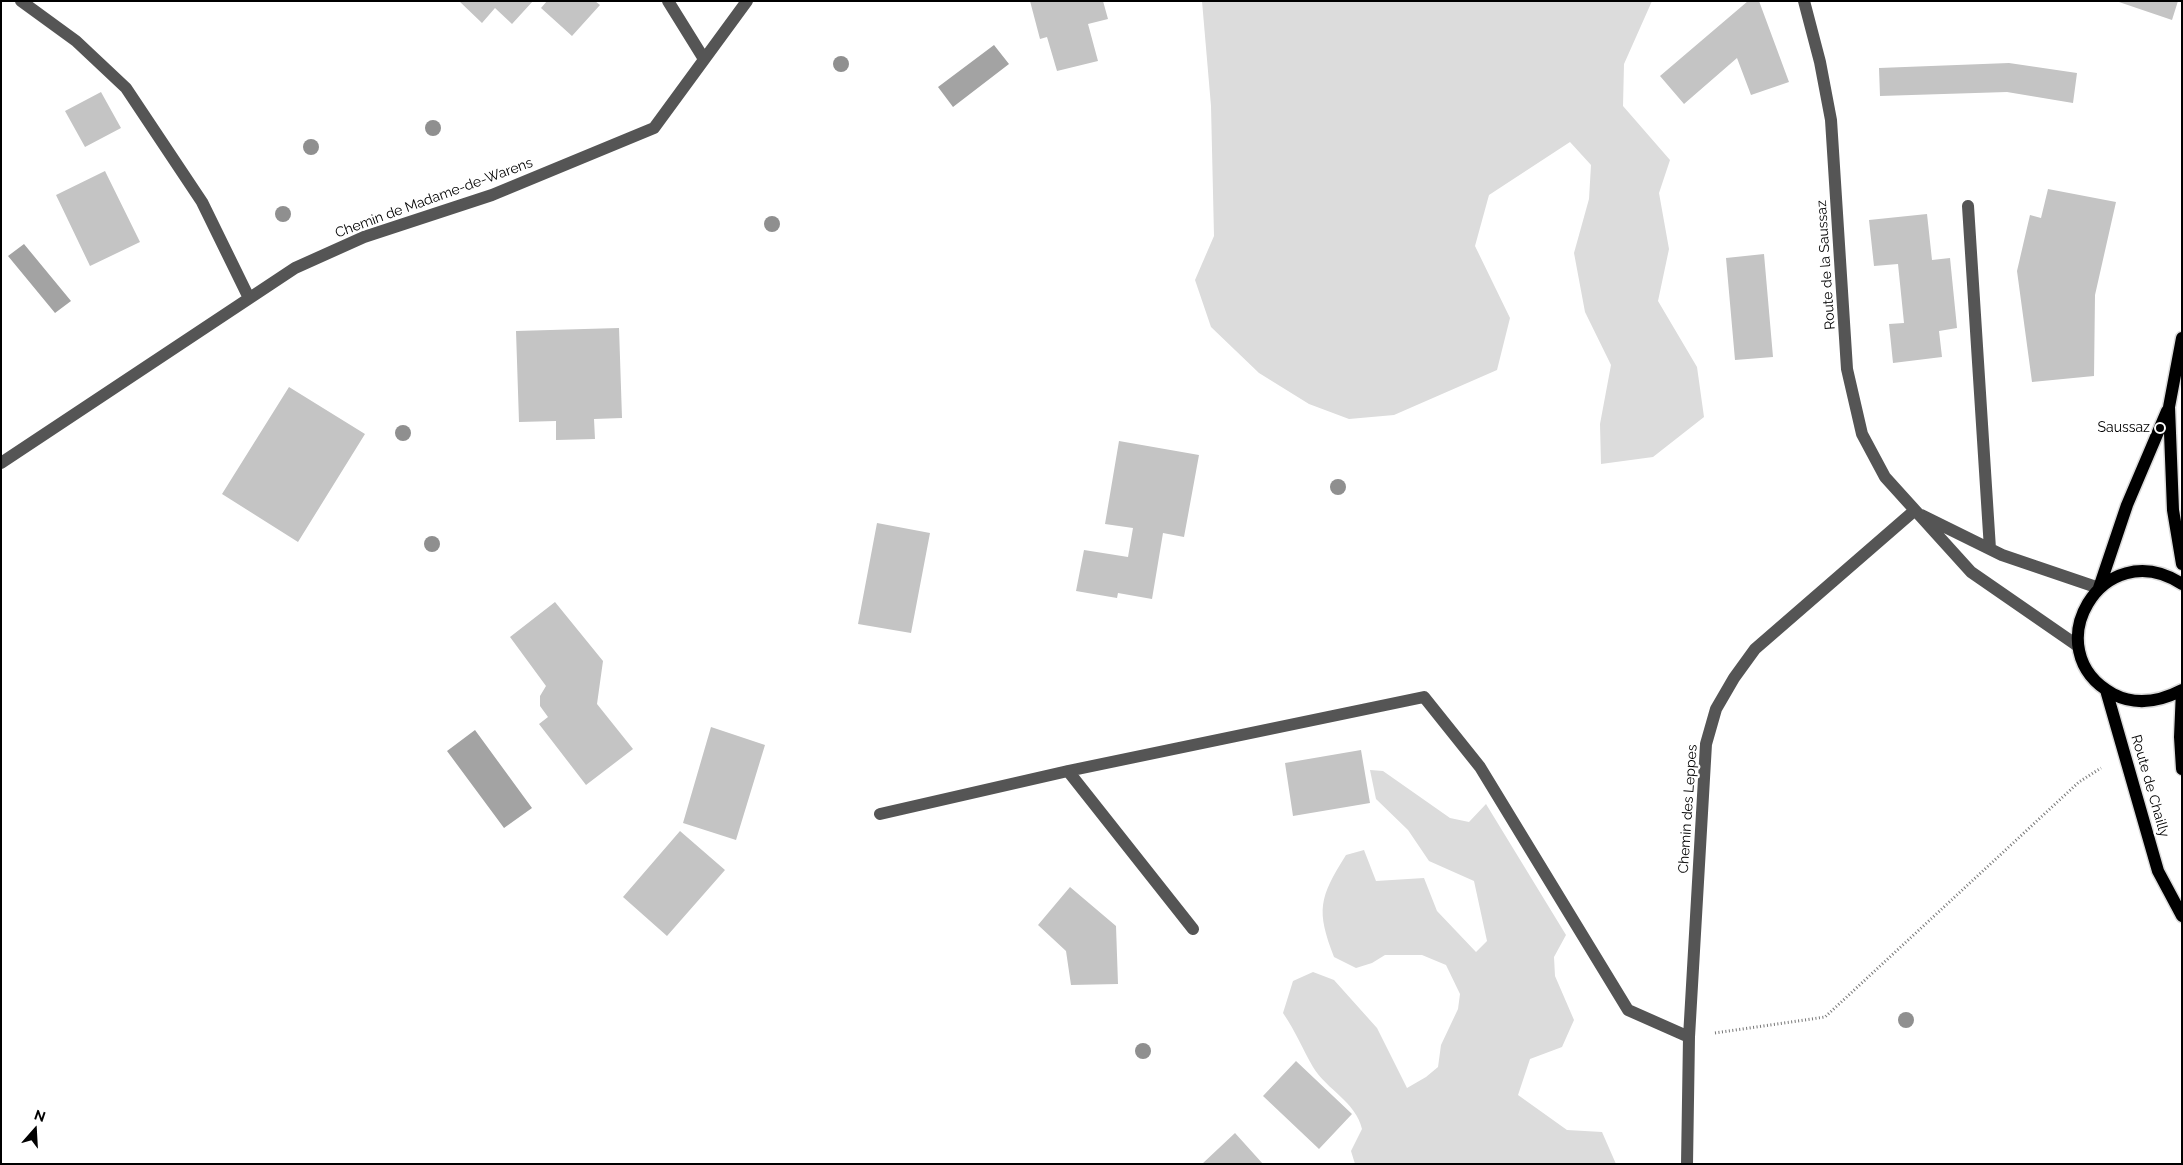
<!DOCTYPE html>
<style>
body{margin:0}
#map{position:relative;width:2183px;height:1165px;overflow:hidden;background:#fff;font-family:Raleway,sans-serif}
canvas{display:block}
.frame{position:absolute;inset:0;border:2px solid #000;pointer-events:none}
.north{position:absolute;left:10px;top:1105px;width:50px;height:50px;-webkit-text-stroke:4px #fff;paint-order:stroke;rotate:19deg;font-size:14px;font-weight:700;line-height:20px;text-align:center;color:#000}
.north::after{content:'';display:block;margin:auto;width:18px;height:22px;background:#000;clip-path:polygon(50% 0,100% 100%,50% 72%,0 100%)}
</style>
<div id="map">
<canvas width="2183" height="1165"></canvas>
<div class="frame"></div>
<div class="north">N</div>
</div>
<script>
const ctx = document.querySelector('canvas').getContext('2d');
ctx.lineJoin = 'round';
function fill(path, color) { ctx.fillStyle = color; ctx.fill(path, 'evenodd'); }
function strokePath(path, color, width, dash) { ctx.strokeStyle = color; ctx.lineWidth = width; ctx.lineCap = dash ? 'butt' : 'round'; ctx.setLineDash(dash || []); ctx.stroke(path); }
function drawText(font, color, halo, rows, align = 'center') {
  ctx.font = font + ' Raleway,sans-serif'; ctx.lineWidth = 4.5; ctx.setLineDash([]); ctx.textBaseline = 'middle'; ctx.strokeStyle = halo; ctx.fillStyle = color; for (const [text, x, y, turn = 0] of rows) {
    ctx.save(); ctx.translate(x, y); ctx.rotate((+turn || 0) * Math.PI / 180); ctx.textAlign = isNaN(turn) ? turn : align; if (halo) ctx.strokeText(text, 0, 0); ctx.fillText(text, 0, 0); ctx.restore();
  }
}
const green = new Path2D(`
 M 1202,1 L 1652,1 L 1624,64 L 1623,106 L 1670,160 L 1659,193 L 1669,249 L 1658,301 L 1697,367 L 1704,417 L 1653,457 L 1601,464 L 1600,424 L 1611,365 L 1585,312 L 1574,253 L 1589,199 L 1591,165 L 1570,142 L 1489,195 L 1475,246 L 1510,318 L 1497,370 L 1394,415 L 1349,419 L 1309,404 L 1259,373 L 1211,327 L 1195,280 L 1214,236 L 1211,106 Z
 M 1370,770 L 1383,771 L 1450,818 L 1469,822 L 1486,804 L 1566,935 L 1554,957 L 1555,976 L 1574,1020 L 1562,1047 L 1530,1059 L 1518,1095 L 1567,1130 L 1602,1132 L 1616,1164 L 1355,1164 L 1351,1151 L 1362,1129 C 1356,1102 1327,1090 1313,1067 C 1302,1048 1296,1032 1283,1013 L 1293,981 L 1313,972 L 1334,980 L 1377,1028 L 1407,1088 L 1426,1077 L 1438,1067 L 1441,1045 L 1458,1009 L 1460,994 L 1446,965 L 1422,955 L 1385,955 L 1372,963 L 1356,968 L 1334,957 C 1316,910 1319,898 1346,855 L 1364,850 L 1376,881 L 1424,878 L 1437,911 L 1476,952 L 1487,941 L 1474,881 L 1429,861 L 1408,830 L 1376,799 Z`);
const water = new Path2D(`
 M 994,45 L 1009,64 L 953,107 L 938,87 Z
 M 24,244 L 71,301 L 55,313 L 8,256 Z
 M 475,730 L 532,808 L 504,828 L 447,751 Z`);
const building = new Path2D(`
 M 459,1 L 533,1 L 512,24 L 495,8 L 482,23 Z
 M 547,1 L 595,1 L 600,5 L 572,36 L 541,8 Z
 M 1030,1 L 1103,1 L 1108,19 L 1088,24 L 1098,61 L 1057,71 L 1047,37 L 1040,39 Z
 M 1748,1 L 1759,1 L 1789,82 L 1751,95 L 1737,58 L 1684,104 L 1660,76 Z
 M 2116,1 L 2178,1 L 2172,20 Z
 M 2009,63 L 2077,73 L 2073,103 L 2007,92 L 1880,96 L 1879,68 Z
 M 101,92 L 121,128 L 85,147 L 65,111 Z
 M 105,171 L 140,242 L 90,266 L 56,195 Z
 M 2048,189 L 2116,202 L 2095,295 L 2094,376 L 2032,382 L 2017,271 L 2030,215 L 2041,218 Z
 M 1927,214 L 1932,260 L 1950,258 L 1957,328 L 1939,331 L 1942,357 L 1893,363 L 1889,324 L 1904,323 L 1898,264 L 1874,266 L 1869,220 Z
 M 1764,254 L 1773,357 L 1735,360 L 1726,258 Z
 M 619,328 L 622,418 L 594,419 L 595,439 L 556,440 L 556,421 L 519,422 L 516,331 Z
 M 289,387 L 365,434 L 298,542 L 222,494 Z
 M 1119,441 L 1199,455 L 1184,537 L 1163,533 L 1152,599 L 1118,593 L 1117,598 L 1076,591 L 1084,550 L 1128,557 L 1133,528 L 1105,524 Z
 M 877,523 L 930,533 L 911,633 L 858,624 Z
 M 555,602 L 603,661 L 597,704 L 633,749 L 586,785 L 539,724 L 548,717 L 540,706 L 540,696 L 546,686 L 510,637 Z
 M 711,727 L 765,745 L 736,840 L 683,823 Z
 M 1361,750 L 1370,803 L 1293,816 L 1285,763 Z
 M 680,831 L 725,870 L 667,936 L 623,897 Z
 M 1070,887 L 1116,926 L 1118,984 L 1071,985 L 1066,951 L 1038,925 Z
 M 1296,1061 L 1352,1114 L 1319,1149 L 1263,1096 Z
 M 1235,1133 L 1263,1164 L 1202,1164 Z`);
const path = new Path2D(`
 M 1715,1033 L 1825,1017 L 2079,782 L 2101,768`);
const minor = new Path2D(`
 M 21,1 L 76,41 L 126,88 L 202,202 L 249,298
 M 668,1 L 704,59
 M 1804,1 L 1820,62 L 1831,120 L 1847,369 L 1862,434 L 1885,477 L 1971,572 L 2078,646
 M 1968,206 L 1990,549
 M 1,463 L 295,268 L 364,237 L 492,195 L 654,128 L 747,1
 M 1921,515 L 2002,555 L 2099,588
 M 1068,771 L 1193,929
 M 880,814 L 1068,771 L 1424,697 L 1480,767 L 1628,1010 L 1689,1037
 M 1687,1164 L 1689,1037 L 1706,744 L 1716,709 L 1734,678 L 1755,649 L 1914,511`);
const major = new Path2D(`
 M 2182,338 L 2169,407 L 2173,510 L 2182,564
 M 2182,584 C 2102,532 2034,651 2113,694 C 2136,706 2159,702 2182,690
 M 2099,588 L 2127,505 L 2167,411
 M 2106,690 L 2158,871 L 2182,916
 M 2182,690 L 2180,737 L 2182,769`);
const trees = [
 [841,64],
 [433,128],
 [311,147],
 [283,214],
 [772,224],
 [403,433],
 [1338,487],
 [432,544],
 [1906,1020],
 [1143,1051]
];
const markers = [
 [2160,428,5,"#000"]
];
const streetNames = [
 ["Chemin de Madame-de-Warens",434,198,-20],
 ["Route de la Saussaz",1826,265,-94],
 ["Route de Chailly",2150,786,74],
 ["Chemin des Leppes",1688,809,-86]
];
const poiNames = [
 ["Saussaz",2150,428]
];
fill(green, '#dcdcdc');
fill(water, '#a3a3a3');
fill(building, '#c4c4c4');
strokePath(major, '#dbdbdb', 15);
strokePath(path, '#777', 3, [1, 2.5]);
strokePath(minor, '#555', 12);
strokePath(major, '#000', 12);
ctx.fillStyle = '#8f8f8f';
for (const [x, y] of trees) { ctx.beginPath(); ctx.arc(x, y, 8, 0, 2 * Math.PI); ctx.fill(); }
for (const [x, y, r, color] of markers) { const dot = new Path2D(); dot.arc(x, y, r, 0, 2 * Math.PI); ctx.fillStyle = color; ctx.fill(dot); strokePath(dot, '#fff', 2); }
drawText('14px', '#000', '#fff', streetNames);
drawText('14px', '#000', '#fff', poiNames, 'right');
</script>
